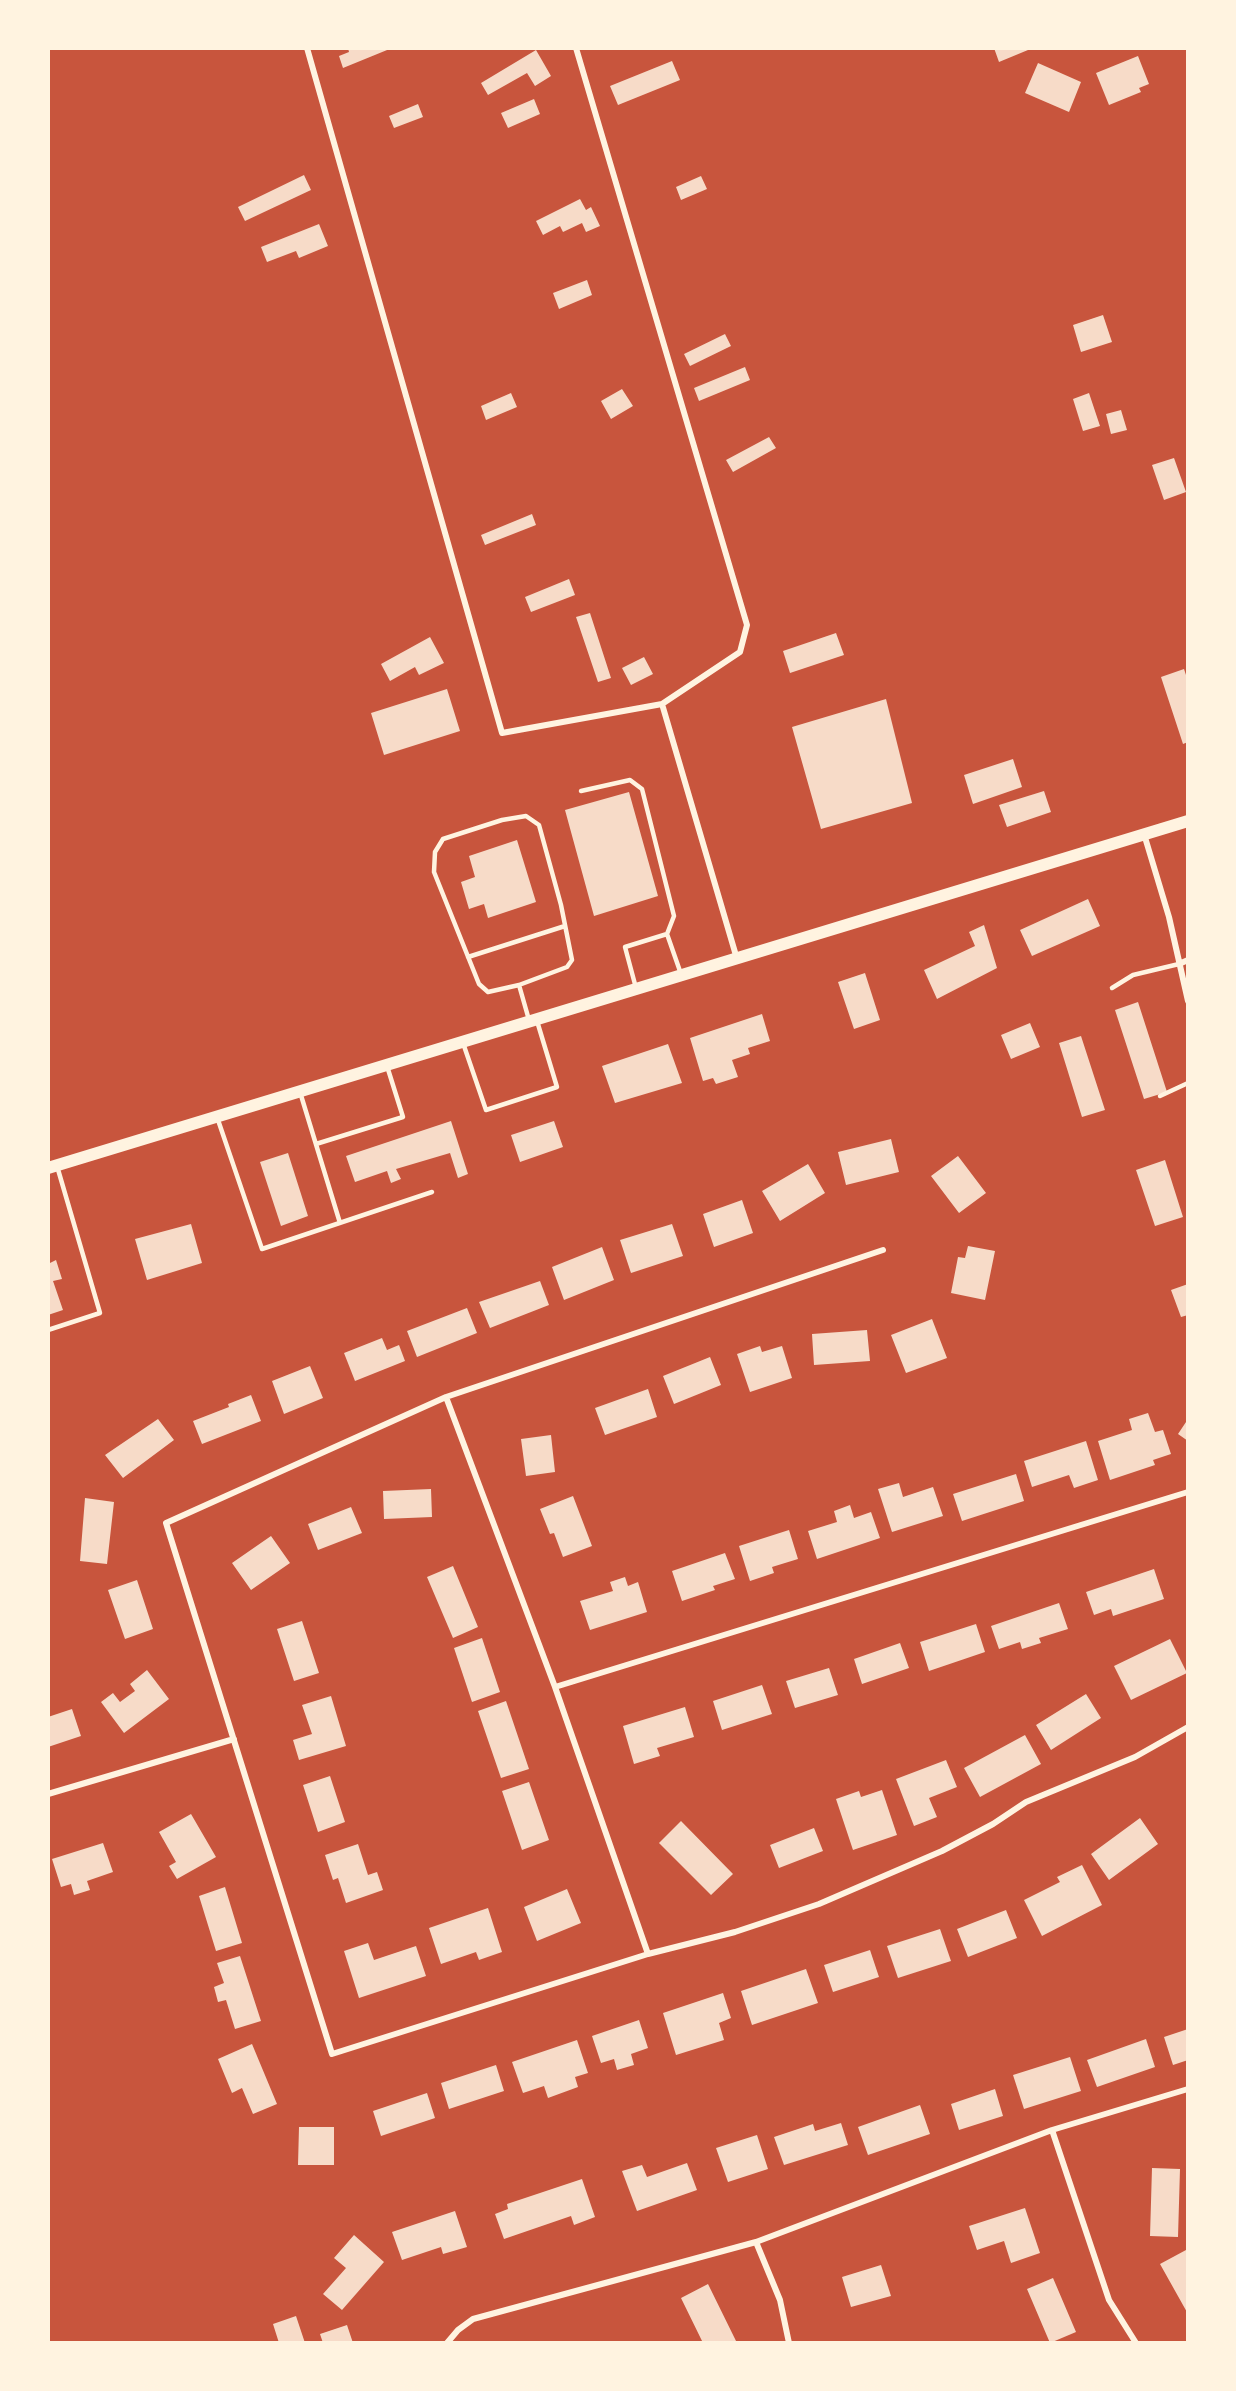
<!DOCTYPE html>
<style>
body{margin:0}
#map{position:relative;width:1236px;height:2391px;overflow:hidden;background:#c8553d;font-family:"Varela Round",sans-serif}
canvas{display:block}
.frame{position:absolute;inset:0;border:50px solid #fff3e0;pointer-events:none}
</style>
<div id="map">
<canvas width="1236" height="2391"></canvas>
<div class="frame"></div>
</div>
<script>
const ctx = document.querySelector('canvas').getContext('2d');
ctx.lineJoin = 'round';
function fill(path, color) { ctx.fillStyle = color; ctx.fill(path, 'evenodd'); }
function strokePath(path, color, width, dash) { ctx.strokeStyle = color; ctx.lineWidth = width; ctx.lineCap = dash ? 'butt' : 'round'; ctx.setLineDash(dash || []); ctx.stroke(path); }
const building = new Path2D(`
 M 348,48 L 392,48 L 343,68 L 339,56 L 349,52 Z
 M 994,48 L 1027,48 L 1028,50 L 999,62 Z
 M 536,50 L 551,76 L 535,86 L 527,73 L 488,95 L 481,83 Z
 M 1138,56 L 1149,84 L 1139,88 L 1141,92 L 1109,105 L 1096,73 Z
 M 672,61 L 680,80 L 618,105 L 610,86 Z
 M 1038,63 L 1081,82 L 1069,112 L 1025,93 Z
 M 534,99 L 540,114 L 508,128 L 501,113 Z
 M 418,104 L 423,117 L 394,128 L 389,116 Z
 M 304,175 L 311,190 L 245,221 L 238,207 Z
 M 701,176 L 707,189 L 681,200 L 676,187 Z
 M 580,199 L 586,210 L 591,207 L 600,226 L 586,232 L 582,223 L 563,232 L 560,226 L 543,235 L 536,221 Z
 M 319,224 L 328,246 L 299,258 L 296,251 L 267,262 L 261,247 Z
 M 587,280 L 592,295 L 559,309 L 553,293 Z
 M 1103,315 L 1112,342 L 1081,352 L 1073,325 Z
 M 725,334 L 731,346 L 690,366 L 684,354 Z
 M 745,367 L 750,380 L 699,401 L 694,388 Z
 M 622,389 L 633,406 L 611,419 L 601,401 Z
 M 511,393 L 517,407 L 486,420 L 481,406 Z
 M 1089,393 L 1100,426 L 1083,431 L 1073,399 Z
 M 1121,410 L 1127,430 L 1111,434 L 1106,414 Z
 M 769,437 L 776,448 L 733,472 L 726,460 Z
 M 1174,458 L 1186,492 L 1164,500 L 1152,465 Z
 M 532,514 L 536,525 L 485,545 L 481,535 Z
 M 569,579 L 575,595 L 531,612 L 525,597 Z
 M 590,613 L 611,678 L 598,682 L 576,617 Z
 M 836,633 L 844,655 L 790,673 L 783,651 Z
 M 430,637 L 444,663 L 419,675 L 415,667 L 390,681 L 381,664 Z
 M 644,657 L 653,674 L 631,685 L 622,668 Z
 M 1184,669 L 1188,681 L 1188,742 L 1183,744 L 1161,677 Z
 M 447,689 L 460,731 L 384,755 L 371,713 Z
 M 886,699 L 912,803 L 821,829 L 792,727 Z
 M 1013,759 L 1022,787 L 973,804 L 964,775 Z
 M 1044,791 L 1051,812 L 1007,827 L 999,805 Z
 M 629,792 L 658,896 L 594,916 L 565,810 Z
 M 517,840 L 536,902 L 488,918 L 484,904 L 469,909 L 461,882 L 475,877 L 469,856 Z
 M 1088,899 L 1100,926 L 1032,956 L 1020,930 Z
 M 984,925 L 997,968 L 937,999 L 924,970 L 975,946 L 969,932 Z
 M 865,973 L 880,1020 L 854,1029 L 838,982 Z
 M 1138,1002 L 1167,1092 L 1144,1099 L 1115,1010 Z
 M 762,1014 L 770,1041 L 748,1048 L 750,1054 L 732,1060 L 738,1077 L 716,1084 L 713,1078 L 703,1081 L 690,1038 Z
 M 1030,1023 L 1040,1047 L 1011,1059 L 1001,1035 Z
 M 1081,1036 L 1105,1110 L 1082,1117 L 1059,1043 Z
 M 668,1044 L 682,1083 L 615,1103 L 602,1066 Z
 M 451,1121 L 468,1174 L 458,1178 L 450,1153 L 396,1169 L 401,1179 L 391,1183 L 387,1171 L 355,1182 L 346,1156 Z
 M 554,1121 L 563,1147 L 520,1162 L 511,1135 Z
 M 891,1139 L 899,1172 L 846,1185 L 838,1152 Z
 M 288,1153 L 308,1216 L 281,1226 L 260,1162 Z
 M 958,1156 L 986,1193 L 959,1213 L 931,1176 Z
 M 1165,1160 L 1183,1217 L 1155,1226 L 1136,1170 Z
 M 808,1164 L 825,1193 L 780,1221 L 762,1191 Z
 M 742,1200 L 753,1233 L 714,1247 L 703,1214 Z
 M 191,1224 L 202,1263 L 147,1280 L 135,1239 Z
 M 672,1224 L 683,1256 L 631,1273 L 620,1240 Z
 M 968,1246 L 995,1251 L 985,1300 L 951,1293 L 958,1257 L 965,1258 Z
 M 602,1247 L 614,1280 L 564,1300 L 552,1267 Z
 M 56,1260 L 62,1279 L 53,1281 L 63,1310 L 48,1315 L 48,1264 Z
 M 540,1281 L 549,1305 L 490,1328 L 479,1302 Z
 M 1188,1284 L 1188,1315 L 1181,1317 L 1171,1290 Z
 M 467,1308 L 477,1333 L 417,1357 L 407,1331 Z
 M 932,1319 L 947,1358 L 906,1373 L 891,1335 Z
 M 867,1330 L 870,1361 L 814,1365 L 812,1334 Z
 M 382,1338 L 387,1350 L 399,1345 L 405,1361 L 355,1381 L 344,1353 Z
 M 760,1346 L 762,1352 L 782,1346 L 792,1378 L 750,1392 L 737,1354 Z
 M 710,1357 L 721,1385 L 674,1404 L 663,1376 Z
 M 310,1366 L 323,1398 L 284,1414 L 272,1381 Z
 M 648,1389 L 657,1417 L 605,1435 L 595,1408 Z
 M 251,1395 L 261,1421 L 202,1444 L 193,1421 L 229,1407 L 228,1404 Z
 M 1148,1413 L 1155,1432 L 1163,1430 L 1171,1454 L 1153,1460 L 1155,1465 L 1110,1480 L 1098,1441 L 1132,1430 L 1129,1419 Z
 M 158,1419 L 174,1440 L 123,1478 L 105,1455 Z
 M 1188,1419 L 1188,1441 L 1178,1434 Z
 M 551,1435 L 555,1472 L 526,1476 L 521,1439 Z
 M 1086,1441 L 1098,1480 L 1074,1488 L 1069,1475 L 1032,1487 L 1024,1461 Z
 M 1016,1474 L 1024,1501 L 962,1521 L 953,1494 Z
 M 899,1483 L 903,1497 L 933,1487 L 943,1516 L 892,1532 L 878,1489 Z
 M 431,1489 L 432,1517 L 384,1519 L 383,1491 Z
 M 573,1496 L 592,1546 L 563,1557 L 554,1533 L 550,1534 L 540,1509 Z
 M 85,1498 L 114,1502 L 107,1564 L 80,1561 Z
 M 850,1505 L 854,1518 L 871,1512 L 880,1538 L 817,1559 L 808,1531 L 837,1522 L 834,1511 Z
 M 351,1507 L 362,1533 L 318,1550 L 308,1524 Z
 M 789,1530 L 798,1559 L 772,1567 L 774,1573 L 750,1581 L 739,1546 Z
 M 271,1536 L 290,1563 L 251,1590 L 232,1563 Z
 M 725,1553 L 735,1579 L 713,1586 L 715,1590 L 682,1601 L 672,1571 Z
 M 453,1566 L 478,1627 L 453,1638 L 427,1577 Z
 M 1154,1569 L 1164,1599 L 1113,1616 L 1111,1609 L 1094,1615 L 1086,1592 Z
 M 625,1577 L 628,1586 L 638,1582 L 647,1612 L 590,1630 L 580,1601 L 613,1591 L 610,1582 Z
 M 137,1580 L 153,1629 L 125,1639 L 108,1590 Z
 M 1059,1603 L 1068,1629 L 1039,1638 L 1041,1643 L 1022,1649 L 1020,1642 L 999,1649 L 991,1626 Z
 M 302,1621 L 319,1673 L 294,1681 L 277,1629 Z
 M 976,1624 L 985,1652 L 929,1671 L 920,1642 Z
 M 482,1638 L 500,1692 L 472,1702 L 454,1648 Z
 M 1170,1639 L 1187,1673 L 1131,1700 L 1114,1666 Z
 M 900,1643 L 909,1668 L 862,1684 L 854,1659 Z
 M 829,1668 L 838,1695 L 795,1708 L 786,1681 Z
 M 147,1670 L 169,1699 L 124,1733 L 101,1702 L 113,1693 L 120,1702 L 135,1691 L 130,1684 Z
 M 762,1685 L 772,1714 L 722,1730 L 713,1701 Z
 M 1086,1694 L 1101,1718 L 1051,1750 L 1036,1725 Z
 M 331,1696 L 346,1746 L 299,1760 L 293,1740 L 312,1734 L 302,1705 Z
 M 506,1701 L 529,1769 L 501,1778 L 478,1711 Z
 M 685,1707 L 694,1737 L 657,1748 L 660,1756 L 634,1764 L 623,1726 Z
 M 72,1709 L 81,1736 L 48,1747 L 48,1717 Z
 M 1025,1735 L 1041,1764 L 980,1797 L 964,1768 Z
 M 946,1760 L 957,1787 L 929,1798 L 937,1817 L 914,1826 L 896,1779 Z
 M 330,1776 L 345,1822 L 318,1832 L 303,1785 Z
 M 529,1782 L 549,1840 L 522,1850 L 502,1791 Z
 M 882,1790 L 897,1835 L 853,1850 L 836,1799 L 859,1791 L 861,1797 Z
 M 191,1814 L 216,1857 L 177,1879 L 169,1866 L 176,1862 L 159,1832 Z
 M 1140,1818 L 1158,1844 L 1109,1880 L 1091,1854 Z
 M 681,1821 L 733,1874 L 711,1895 L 659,1843 Z
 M 814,1828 L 823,1851 L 779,1868 L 770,1845 Z
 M 103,1843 L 113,1872 L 87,1881 L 90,1890 L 74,1895 L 71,1884 L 61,1887 L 52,1859 Z
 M 358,1844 L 368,1875 L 377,1872 L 383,1890 L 346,1903 L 338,1878 L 333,1880 L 325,1855 Z
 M 1082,1865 L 1102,1905 L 1042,1936 L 1024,1900 L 1060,1882 L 1057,1877 Z
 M 225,1887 L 242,1943 L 216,1951 L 199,1896 Z
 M 567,1889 L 581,1923 L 537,1941 L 524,1907 Z
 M 488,1908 L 502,1952 L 479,1960 L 476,1952 L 441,1964 L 429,1928 Z
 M 1006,1910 L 1017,1938 L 968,1957 L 957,1929 Z
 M 940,1929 L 951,1961 L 898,1978 L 887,1946 Z
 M 368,1943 L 374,1960 L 416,1946 L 426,1976 L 359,1998 L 344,1951 Z
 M 870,1950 L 879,1977 L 833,1992 L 824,1965 Z
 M 240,1956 L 261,2021 L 235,2029 L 226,2000 L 218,2002 L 214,1987 L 224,1983 L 217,1963 Z
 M 806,1969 L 818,2003 L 752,2025 L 741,1991 Z
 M 723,1993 L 731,2018 L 719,2023 L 724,2040 L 676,2055 L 663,2013 Z
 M 639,2020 L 648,2048 L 631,2054 L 634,2065 L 617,2070 L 614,2059 L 601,2063 L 592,2036 Z
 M 1188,2029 L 1188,2060 L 1173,2065 L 1164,2037 Z
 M 1146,2039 L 1155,2067 L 1097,2087 L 1087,2060 Z
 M 577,2040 L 588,2073 L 575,2077 L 578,2087 L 548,2098 L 544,2086 L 523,2093 L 512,2062 Z
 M 252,2044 L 277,2104 L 253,2114 L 242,2088 L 232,2093 L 218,2059 Z
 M 1070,2057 L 1081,2091 L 1024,2109 L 1013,2075 Z
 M 496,2065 L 504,2091 L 449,2109 L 441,2083 Z
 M 995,2089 L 1003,2116 L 959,2130 L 951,2104 Z
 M 427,2093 L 435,2118 L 381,2136 L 373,2111 Z
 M 920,2105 L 930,2134 L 868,2155 L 858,2127 Z
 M 841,2123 L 848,2145 L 784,2165 L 774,2137 L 813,2124 L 815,2131 Z
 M 299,2127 L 334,2127 L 334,2165 L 298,2165 Z
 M 757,2135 L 768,2169 L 728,2182 L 716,2148 Z
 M 687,2163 L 697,2190 L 637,2211 L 622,2171 L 642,2165 L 647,2177 Z
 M 1152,2168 L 1180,2169 L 1178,2237 L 1150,2236 Z
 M 582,2179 L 595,2217 L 574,2225 L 571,2216 L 504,2239 L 495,2214 L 508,2209 L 507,2204 Z
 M 1025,2208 L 1040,2253 L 1011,2263 L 1004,2241 L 977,2250 L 969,2226 Z
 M 455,2211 L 467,2247 L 443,2254 L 441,2247 L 402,2260 L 392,2232 Z
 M 354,2235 L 384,2262 L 342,2310 L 323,2294 L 346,2268 L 334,2258 Z
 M 1186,2250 L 1188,2255 L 1188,2314 L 1160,2264 Z
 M 881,2265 L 891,2296 L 851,2307 L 842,2277 Z
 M 1053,2278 L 1076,2332 L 1050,2343 L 1027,2289 Z
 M 708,2284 L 737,2343 L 703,2343 L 681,2298 Z
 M 296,2316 L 305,2343 L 279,2343 L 273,2324 Z
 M 347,2325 L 353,2343 L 323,2343 L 320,2334 Z`);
const service = new Path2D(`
 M 581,791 L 630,780 L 642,789 L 674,916 L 667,934 L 681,974
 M 468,957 L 565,926
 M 519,985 L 488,992 L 479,984 L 434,872 L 435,852 L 443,839 L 502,820 L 526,816 L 539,825 L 561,905 L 572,960 L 567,967 L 519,985 L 529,1020
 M 636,988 L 625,947 L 667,934
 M 1112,988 L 1133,975 L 1179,964
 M 463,1043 L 486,1110 L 557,1087 L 537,1021
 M 300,1092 L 340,1223
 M 1160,1096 L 1188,1083
 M 217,1117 L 262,1249 L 432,1192
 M 316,1144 L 403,1117 L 387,1066
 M 48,1330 L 100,1313 L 57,1166`);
const minor = new Path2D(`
 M 307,48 L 502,733 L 662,704
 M 576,48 L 747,625 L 740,652 L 662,704 L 737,959
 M 1144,834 L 1169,917 L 1188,1001
 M 1179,964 L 1188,960
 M 883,1250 L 446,1397 L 166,1523 L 332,2054 L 648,1954 L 735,1932 L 819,1904 L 942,1851 L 993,1824 L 1026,1802 L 1135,1757 L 1188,1727
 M 446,1397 L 555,1687 L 648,1954
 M 555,1687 L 1188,1492
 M 48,1794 L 234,1739
 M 1052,2130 L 1109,2300 L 1136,2343
 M 756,2242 L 780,2300 L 789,2343
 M 447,2343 L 458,2330 L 473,2319 L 756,2242 L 1052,2130 L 1188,2089`);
const secondary = new Path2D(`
 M 48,1168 L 1188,821`);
fill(building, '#f7dbc8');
strokePath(service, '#fff3e0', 4.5);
strokePath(minor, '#fff3e0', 6);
strokePath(secondary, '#fff3e0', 12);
</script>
